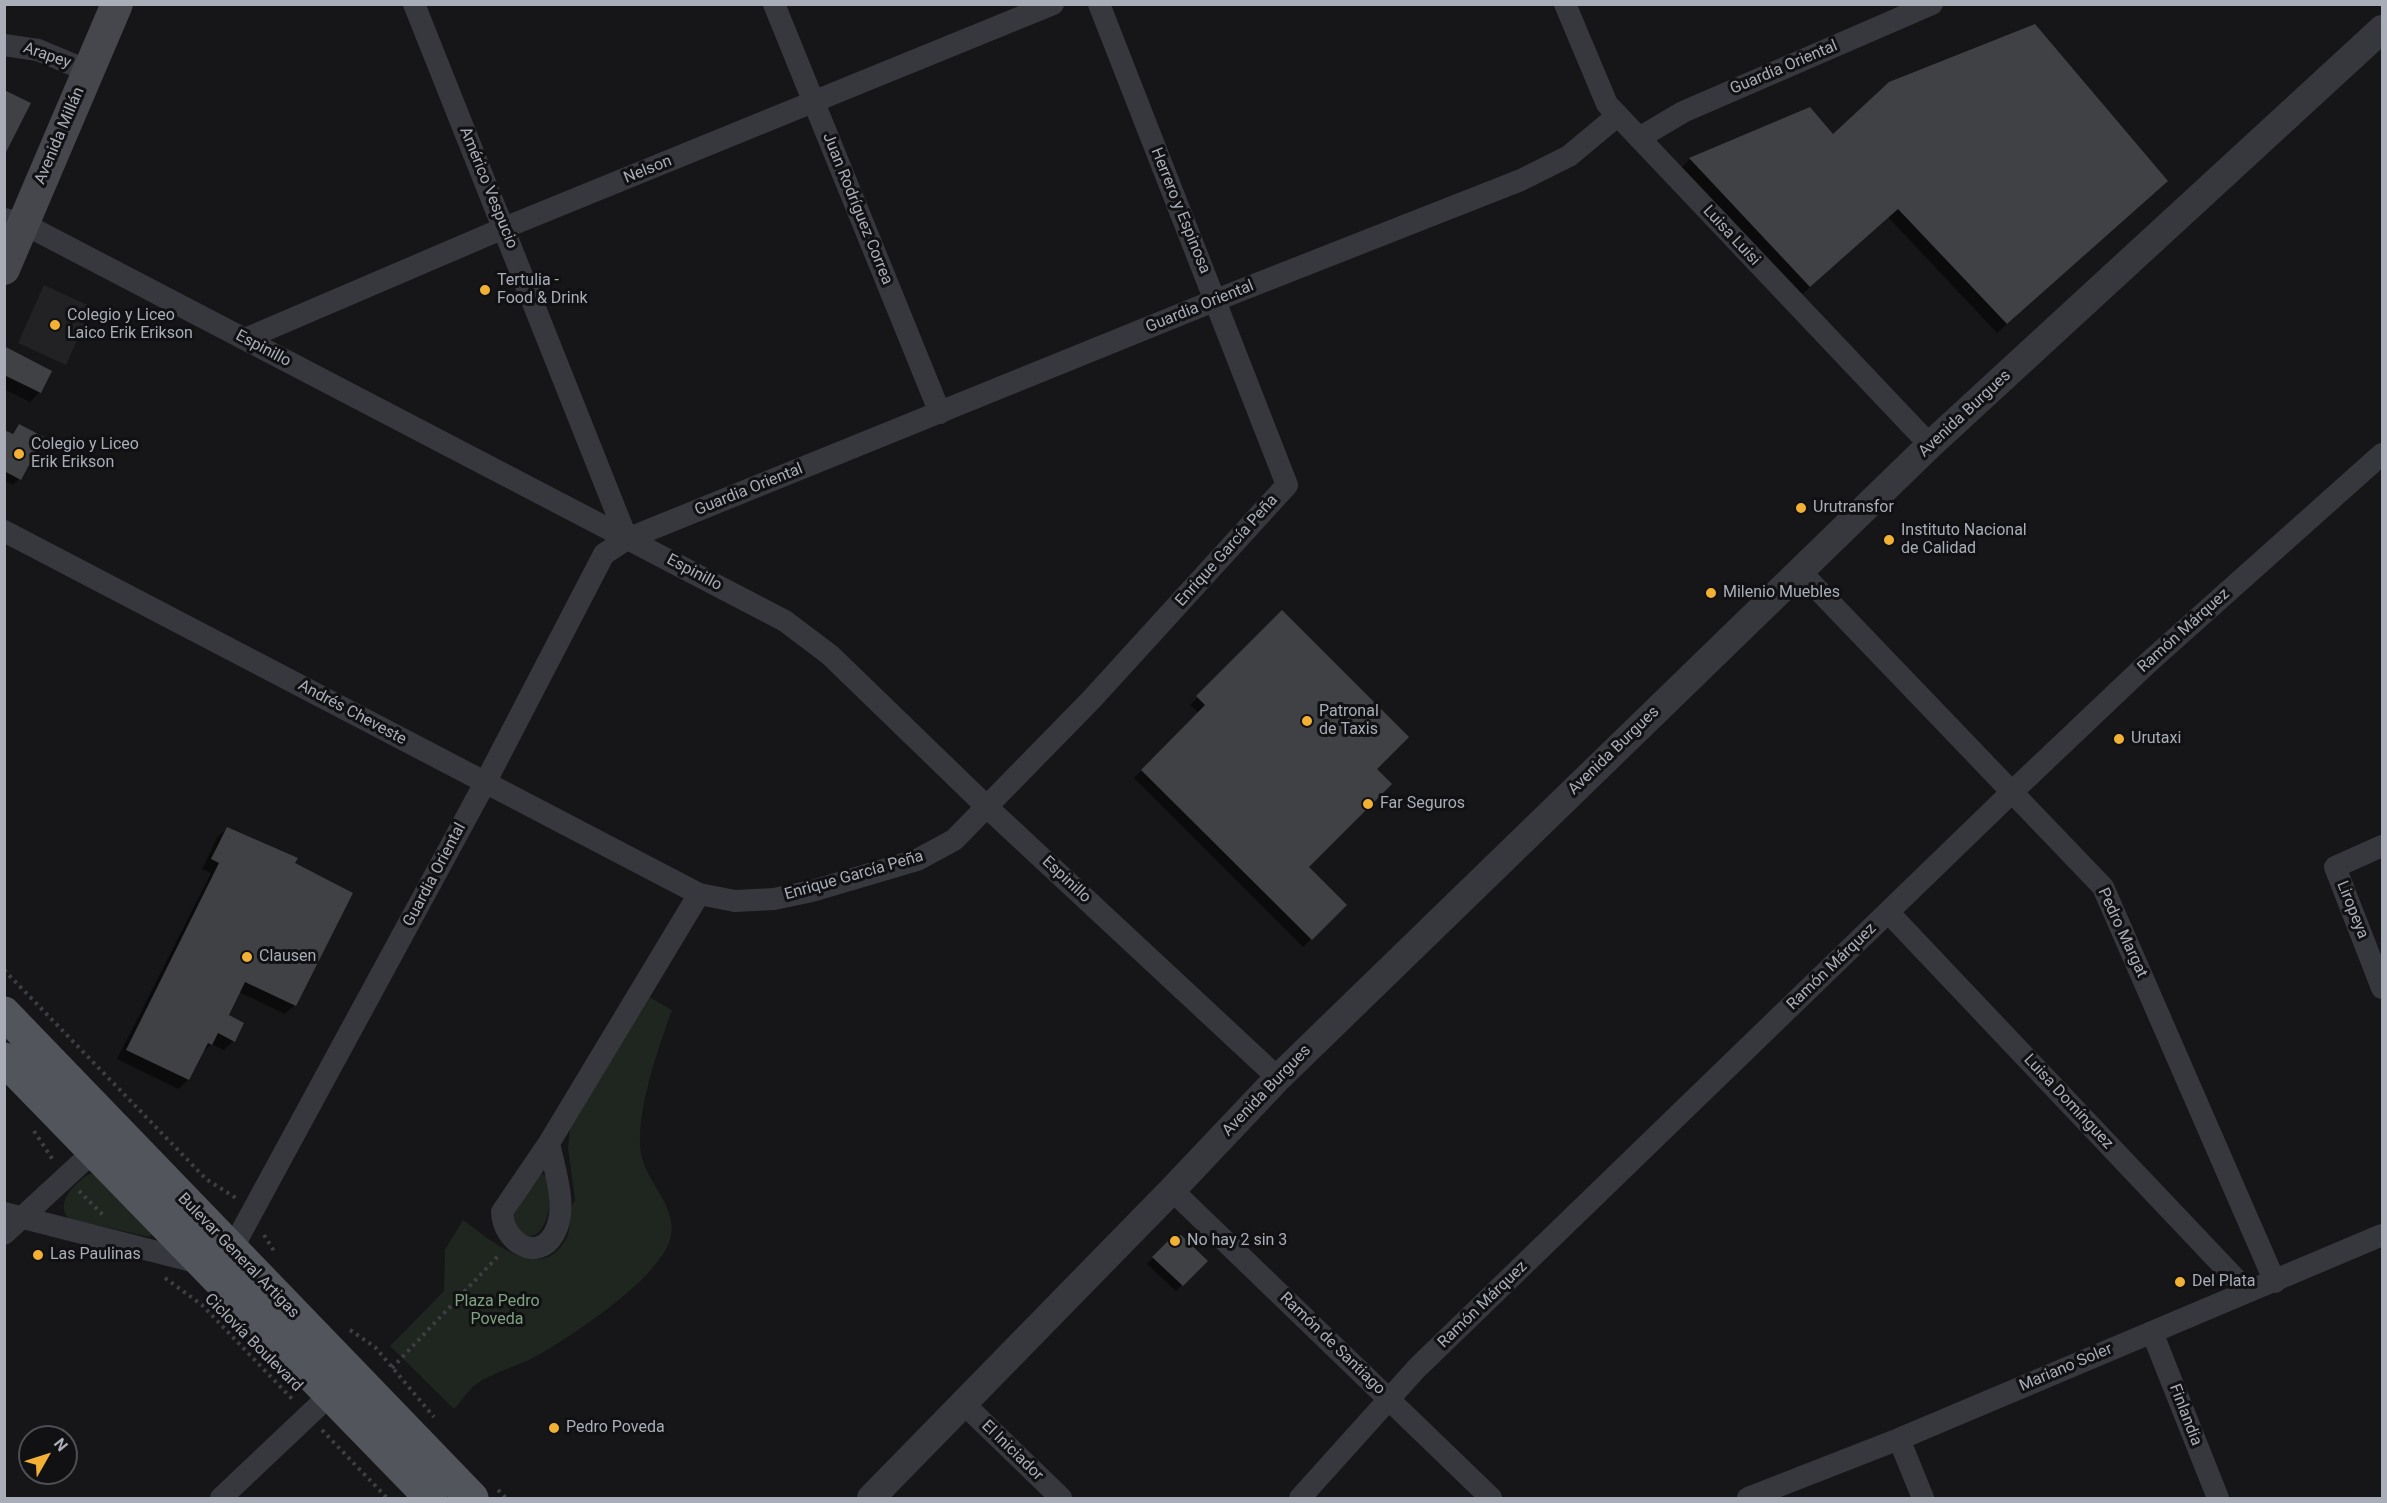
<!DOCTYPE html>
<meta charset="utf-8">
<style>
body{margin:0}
#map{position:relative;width:2387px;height:1503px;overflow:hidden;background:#161618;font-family:Roboto,sans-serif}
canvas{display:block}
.frame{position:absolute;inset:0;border:6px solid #a8adb8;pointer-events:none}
.north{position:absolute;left:18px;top:1425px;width:60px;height:60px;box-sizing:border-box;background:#111113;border:2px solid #4d4f55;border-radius:50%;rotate:51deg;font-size:16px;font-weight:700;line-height:24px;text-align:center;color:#a8adb8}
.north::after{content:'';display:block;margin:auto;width:21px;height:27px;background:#f2b134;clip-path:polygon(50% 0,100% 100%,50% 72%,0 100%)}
</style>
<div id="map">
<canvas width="2387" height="1503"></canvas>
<div class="frame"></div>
<div class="north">N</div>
</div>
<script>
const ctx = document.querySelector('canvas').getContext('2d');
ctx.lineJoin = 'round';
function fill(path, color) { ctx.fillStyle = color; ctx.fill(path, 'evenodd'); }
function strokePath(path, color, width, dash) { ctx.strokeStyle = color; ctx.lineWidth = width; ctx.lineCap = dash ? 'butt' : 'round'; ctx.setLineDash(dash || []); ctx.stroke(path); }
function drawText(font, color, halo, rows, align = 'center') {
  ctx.font = font + ' Roboto,sans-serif'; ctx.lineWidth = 6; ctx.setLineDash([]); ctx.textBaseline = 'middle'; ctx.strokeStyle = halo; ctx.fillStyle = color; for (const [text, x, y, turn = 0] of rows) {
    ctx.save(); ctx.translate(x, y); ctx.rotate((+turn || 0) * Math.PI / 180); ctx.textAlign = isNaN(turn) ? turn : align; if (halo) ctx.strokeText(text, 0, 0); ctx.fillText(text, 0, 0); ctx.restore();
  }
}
const built = new Path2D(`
 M 44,285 L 92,307 L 66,365 L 18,343 Z`);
const green = new Path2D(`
 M 649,997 L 672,1010 C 659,1047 631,1123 643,1161 C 651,1187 676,1207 671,1236 C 663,1277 568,1339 533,1358 C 515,1367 491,1373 475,1385 C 467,1392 461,1402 454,1409 L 390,1346 L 444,1291 L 445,1250 L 463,1220 C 490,1239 540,1286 566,1239 C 573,1226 566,1213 575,1200 L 568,1148 L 571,1121 Z
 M 89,1174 L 93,1174 L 152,1232 L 150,1237 L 69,1219 C 54,1203 75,1183 89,1174 Z
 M 542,1174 L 546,1176 C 560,1213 532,1265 513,1216 L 537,1176 Z`);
const shadow = new Path2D(`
 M 1809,109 L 1833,136 L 2157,190 L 1997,333 L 1888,217 L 1800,296 L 1680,169 L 1690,159 Z
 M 4,354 L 50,371 L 40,392 L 30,402 L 4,389 Z
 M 19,425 L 19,479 L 13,485 L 4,480 L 4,431 L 11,435 Z
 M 1282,612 L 1375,769 L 1307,867 L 1345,905 L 1303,947 L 1134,778 L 1199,713 L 1190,705 Z
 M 227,828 L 293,864 L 295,1005 L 285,1014 L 239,992 L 227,1016 L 233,1041 L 224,1050 L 211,1044 L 201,1054 L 188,1080 L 178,1089 L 117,1059 L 211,873 L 202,869 L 217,838 Z
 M 1172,1239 L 1206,1261 L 1176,1291 L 1147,1264 Z`);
const building = new Path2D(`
 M 2035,24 L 2168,181 L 2007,324 L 1898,209 L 1810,287 L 1689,158 L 1810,107 L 1833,134 L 1889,82 Z
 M 4,90 L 31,103 L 4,156 Z
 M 4,346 L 52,371 L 41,393 L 4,375 Z
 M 19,424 L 44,437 L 21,480 L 4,471 L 4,430 L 13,434 Z
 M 1282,610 L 1409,737 L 1377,769 L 1392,784 L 1309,867 L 1347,905 L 1312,940 L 1141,770 L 1205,705 L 1196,696 Z
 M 227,827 L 298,858 L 295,863 L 353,893 L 296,1006 L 245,982 L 229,1015 L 244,1023 L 235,1042 L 218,1033 L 212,1045 L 208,1043 L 189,1080 L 126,1050 L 219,863 L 211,859 Z
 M 1181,1235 L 1208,1261 L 1183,1286 L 1152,1257 L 1171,1238 Z`);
const path = new Path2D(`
 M 4,970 L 206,1179 L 236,1198
 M 34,1131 L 53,1160
 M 79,1191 L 103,1215
 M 264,1235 L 274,1251
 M 165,1278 L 202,1305 L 294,1401
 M 350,1330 L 375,1347 L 434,1417
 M 392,1368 L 500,1254
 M 322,1430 L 387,1498
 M 498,1490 L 506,1498`);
const minor = new Path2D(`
 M 414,4 L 627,539
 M 774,4 L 940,413
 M 1565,4 L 1607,104 L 1930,445
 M 4,45 L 38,50 L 88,71
 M 1639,138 L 1683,112 L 1932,4
 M 4,219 L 24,224 L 785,621 L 830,655 L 987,807 L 1278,1078
 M 245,339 L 504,228 L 1053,4
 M 4,531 L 699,894
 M 1800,571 L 2103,887 L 2275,1282
 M 2382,846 L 2335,867 L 2382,988
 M 1888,912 L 2248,1292
 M 549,1143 C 554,1169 569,1208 554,1234 C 537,1264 503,1241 502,1212 L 549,1143 L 699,894 L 735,901 L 774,899 L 812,891 L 917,860 L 954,840 L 1091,700 L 1287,485 L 1099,4
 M 1172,1190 L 1491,1498
 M 4,1213 L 204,1264
 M 4,1234 L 94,1151
 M 232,1249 L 485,783 L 604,554 L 627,539 L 1216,300 L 1521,180 L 1569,156 L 1617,116
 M 2152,1332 L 2218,1498
 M 963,1403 L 1061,1498
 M 1899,1439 L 1923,1498
 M 221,1498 L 331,1394
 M 1300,1498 L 1417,1368 L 2012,792 L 2149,662 L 2382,454
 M 1748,1498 L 1899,1439 L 2382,1235`);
const tertiary = new Path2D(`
 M 871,1498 L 1172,1190 L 1278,1078 L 1930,445 L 2382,29`);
const secondary = new Path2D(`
 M 4,269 L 117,4`);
const primary = new Path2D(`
 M 4,1013 L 472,1498
 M 4,1059 L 431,1498`);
const markers = [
 [485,290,6,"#f2b134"],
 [55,325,6,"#f2b134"],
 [19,454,6,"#f2b134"],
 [1801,508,6,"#f2b134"],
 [1889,540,6,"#f2b134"],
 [1711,593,6,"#f2b134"],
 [1307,721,6,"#f2b134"],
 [2119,739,6,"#f2b134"],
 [1368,804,6,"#f2b134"],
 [247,957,6,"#f2b134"],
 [1175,1241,6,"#f2b134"],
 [38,1255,6,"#f2b134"],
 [2180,1282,6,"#f2b134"],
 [554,1428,6,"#f2b134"]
];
const streetNames = [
 ["Arapey",47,56,19],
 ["Guardia Oriental",1784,68,-23],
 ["Avenida Millán",60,136,-67],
 ["Nelson",648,170,-22],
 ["Américo Vespucio",488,188,68],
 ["Juan Rodríguez Correa",857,209,68],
 ["Herrero y Espinosa",1180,211,68],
 ["Luisa Luisi",1731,236,47],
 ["Guardia Oriental",1200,307,-22],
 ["Espinillo",263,349,28],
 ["Avenida Burgues",1965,414,-43],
 ["Guardia Oriental",749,490,-22],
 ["Enrique García Peña",1227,551,-48],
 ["Espinillo",694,573,28],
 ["Ramón Márquez",2184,631,-42],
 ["Andrés Cheveste",352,713,28],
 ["Avenida Burgues",1614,751,-44],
 ["Guardia Oriental",435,875,-62],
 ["Enrique García Peña",854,876,-16],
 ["Espinillo",1066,880,43],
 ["Liropeya",2352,910,68],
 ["Pedro Margat",2122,933,65],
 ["Ramón Márquez",1832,967,-44],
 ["Avenida Burgues",1267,1091,-46],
 ["Luisa Domínguez",2068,1102,47],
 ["Bulevar General Artigas",238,1256,46],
 ["Ramón Márquez",1483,1305,-44],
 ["Ciclovía Boulevard",253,1343,45],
 ["Ramón de Santiago",1332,1344,44],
 ["Mariano Soler",2066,1368,-23],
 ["Finlandia",2185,1415,69],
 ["El Iniciador",1012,1451,44]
];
const poiNames = [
 ["Tertulia -",497,281],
 ["Food & Drink",497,299],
 ["Colegio y Liceo",67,316],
 ["Laico Erik Erikson",67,334],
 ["Colegio y Liceo",31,445],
 ["Erik Erikson",31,463],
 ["Urutransfor",1813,508],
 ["Instituto Nacional",1901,531],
 ["de Calidad",1901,549],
 ["Milenio Muebles",1723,593],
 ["Patronal",1319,712],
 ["de Taxis",1319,730],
 ["Urutaxi",2131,739],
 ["Far Seguros",1380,804],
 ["Clausen",259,957],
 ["No hay 2 sin 3",1187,1241],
 ["Las Paulinas",50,1255],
 ["Del Plata",2192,1282],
 ["Pedro Poveda",566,1428]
];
const parkNames = [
 ["Plaza Pedro",497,1302],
 ["Poveda",497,1320]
];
fill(built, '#222225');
fill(green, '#1e261f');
fill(shadow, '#0007');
fill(building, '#404145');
strokePath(path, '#3d3f44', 4, [3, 4.5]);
strokePath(minor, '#37383d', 22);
strokePath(tertiary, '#37383d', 28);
strokePath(secondary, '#45474d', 32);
strokePath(primary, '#53555c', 33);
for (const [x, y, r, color] of markers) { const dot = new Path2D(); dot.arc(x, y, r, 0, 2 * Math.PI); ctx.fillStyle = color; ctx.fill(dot); strokePath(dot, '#111113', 2); }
drawText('16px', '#a8adb8', '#111113', streetNames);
drawText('16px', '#a8adb8', '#111113', poiNames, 'left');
drawText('16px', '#7fa381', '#111113', parkNames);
</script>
